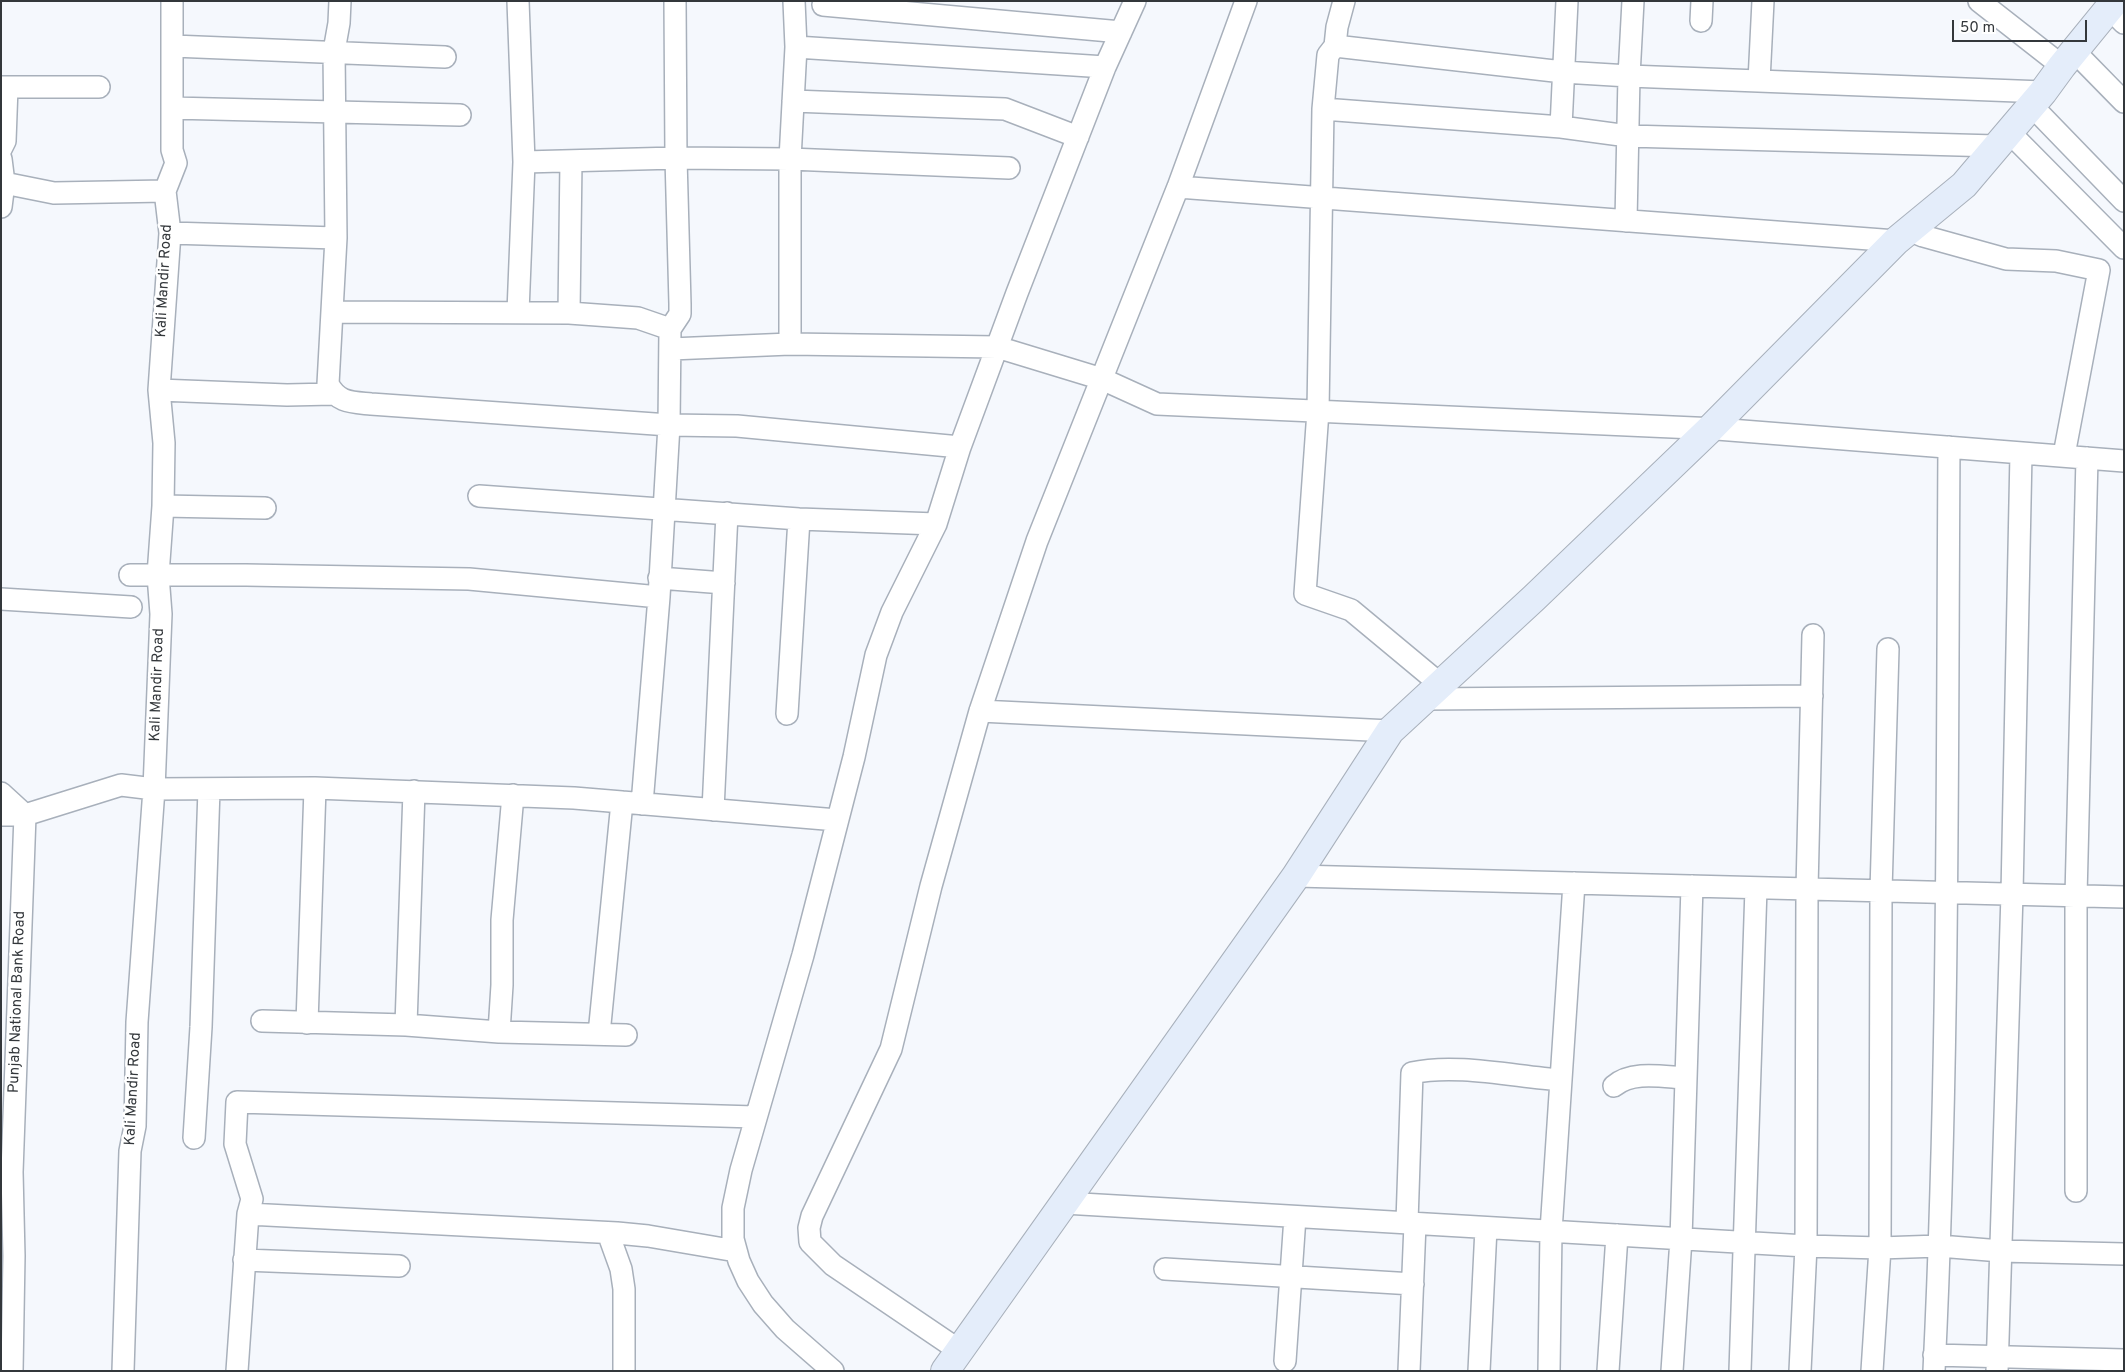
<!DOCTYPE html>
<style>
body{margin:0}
#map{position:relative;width:2125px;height:1372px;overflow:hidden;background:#f5f8fd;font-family:Overpass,sans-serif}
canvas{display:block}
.frame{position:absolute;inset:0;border:2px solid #33373b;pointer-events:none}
.scale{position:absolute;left:1952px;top:20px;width:135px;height:22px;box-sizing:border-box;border:2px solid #33373b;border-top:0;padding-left:6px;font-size:15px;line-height:18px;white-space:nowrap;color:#33373b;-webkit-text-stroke:4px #fff;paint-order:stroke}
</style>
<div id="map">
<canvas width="2125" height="1372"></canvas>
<div class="frame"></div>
<div class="scale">50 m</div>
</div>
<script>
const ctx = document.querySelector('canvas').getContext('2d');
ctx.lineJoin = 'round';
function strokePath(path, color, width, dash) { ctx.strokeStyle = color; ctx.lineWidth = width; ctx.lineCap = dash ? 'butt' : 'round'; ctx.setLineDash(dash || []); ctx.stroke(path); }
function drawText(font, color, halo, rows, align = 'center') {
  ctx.font = font + ' Overpass,sans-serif'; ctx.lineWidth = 5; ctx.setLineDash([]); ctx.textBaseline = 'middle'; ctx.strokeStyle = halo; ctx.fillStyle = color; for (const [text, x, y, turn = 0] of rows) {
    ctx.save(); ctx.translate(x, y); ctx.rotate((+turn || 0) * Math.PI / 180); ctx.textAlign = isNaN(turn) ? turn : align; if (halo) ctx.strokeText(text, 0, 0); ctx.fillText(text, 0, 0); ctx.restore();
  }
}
const street = new Path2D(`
 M 340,1 L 339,23 L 334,51 L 336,238 L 328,384 C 338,403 351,402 371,404 L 669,425 L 737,426 L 960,447
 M 518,1 L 524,162 L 518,312
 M 1344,1 L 1337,27 L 1335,46 L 1328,55 L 1323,109 L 1318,411 L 1305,594 L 1351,610 L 1440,684
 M 1979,1 L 2062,66
 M 823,5 L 1121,32
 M 2109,8 L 2124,23
 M 1701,21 L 1702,1
 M 173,46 L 445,57
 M 1335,46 L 1563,72 L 1629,76 L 2043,92
 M 796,47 L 1105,67
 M 2074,51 L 2124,102
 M 1759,81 L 1763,1
 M 1,87 L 99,87
 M 793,101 L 1005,109 L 1078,137
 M 2032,106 L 2124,201
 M 172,108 L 460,115
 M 1323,109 L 1561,127 L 1628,136 L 1996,146
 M 1561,127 L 1567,1
 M 2008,131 L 2124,248
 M 1,149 L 5,141 L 7,87
 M 1,159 L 4,183 L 1,207
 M 524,162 L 676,158 L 790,159 L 1009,168
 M 4,183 L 54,193 L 165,191
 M 1178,187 L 1896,241
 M 1626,221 L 1629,76 L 1633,1
 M 1909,230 L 1923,236 L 2006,259 L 2056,261 L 2099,270 L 2064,455
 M 170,233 L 336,238
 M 332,312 L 569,313 L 638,318 L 670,329
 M 569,313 L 571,161
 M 790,344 L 790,159 L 796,47 L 794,1
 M 671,349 L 790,344 L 997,347 L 1102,379 L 1157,404 L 1717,429 L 2124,461
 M 159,390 L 287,395 L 333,394
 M 479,496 L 799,519 L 936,524
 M 163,506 L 265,508
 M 130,575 L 246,575 L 469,579 L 659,597
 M 659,578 L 724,583
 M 1,599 L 131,607
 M 1424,699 L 1812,696
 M 980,711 L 1390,731
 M 787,714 L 799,519
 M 1,793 L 25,815 L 12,1172 L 14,1256 L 12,1371
 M 642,804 L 659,597 L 669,425 L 670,329 L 680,314 L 680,304 L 676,158 L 675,1
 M 713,810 L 727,513
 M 1,815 L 25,815 L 121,785 L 154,789 L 315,788 L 574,798 L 837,820
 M 1296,876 L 2124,897
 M 262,1021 L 406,1025 L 499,1032 L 626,1035
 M 307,1023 L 315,788
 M 406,1025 L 414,791
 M 499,1032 L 502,985 L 502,920 L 513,795
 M 599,1034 L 622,802
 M 1614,1086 C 1632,1070 1664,1077 1686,1078
 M 194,1138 L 201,1027 L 209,789
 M 2076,1191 L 2076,896 L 2087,458
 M 1064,1203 L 1806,1246 L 1880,1248 L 1939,1246 L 2001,1251 L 2124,1254
 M 248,1214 L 617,1233 L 648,1236 L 736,1251
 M 608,1233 L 621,1269 L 624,1289 L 624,1371
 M 244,1260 L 399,1266
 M 1165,1269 L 1413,1284
 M 960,1351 L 833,1265 L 810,1242 L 809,1228 L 812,1216 L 891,1049 L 931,886 L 980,711 L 1037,541 L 1178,187 L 1246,1
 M 1934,1355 L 2124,1360
 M 1285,1361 L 1295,1217
 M 123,1371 L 130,1151 L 135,1126 L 137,1022 L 154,789 L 161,614 L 158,575 L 163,506 L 164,443 L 159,390 L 170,233 L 165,191 L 176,163 L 172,150 L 172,1
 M 237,1371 L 248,1214 L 252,1199 L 235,1144 L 237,1102 L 755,1117
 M 833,1371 L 785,1329 L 763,1304 L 748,1281 L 739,1261 L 733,1239 L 733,1208 L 741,1170 L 803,955 L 854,757 L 876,655 L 892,612 L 936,524 L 960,447 L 1017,293 L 1105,67 L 1135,1
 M 1409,1371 L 1415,1224 L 1407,1222 L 1412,1073 C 1456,1063 1516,1077 1561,1080
 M 1479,1371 L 1486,1228
 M 1549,1371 L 1551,1231 L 1574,883
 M 1608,1371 L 1617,1235
 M 1672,1371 L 1681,1239 L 1692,886
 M 1740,1371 L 1756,888
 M 1800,1371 L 1806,1246 L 1807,889 L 1813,635
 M 1872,1371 L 1880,1248 L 1881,891 L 1888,649
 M 1934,1371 C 1949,1063 1947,755 1949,447
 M 1997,1371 L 2012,894 L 2021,453`);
const secondary = new Path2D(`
 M 945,1371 L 1296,876 L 1390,731 L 1534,598 L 1710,429 L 1896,241 L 1964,185 L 2043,92 L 2062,66 L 2115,1`);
const streetNames = [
 ["Kali Mandir Road",165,281,-87],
 ["Kali Mandir Road",158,685,-88],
 ["Punjab National Bank Road",18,1002,-88],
 ["Kali Mandir Road",134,1089,-87]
];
strokePath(street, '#a8b0bb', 24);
strokePath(secondary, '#a8b0bb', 30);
strokePath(street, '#fff', 21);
strokePath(secondary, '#e4edfa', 28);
drawText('15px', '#33373b', '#fff', streetNames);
</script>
